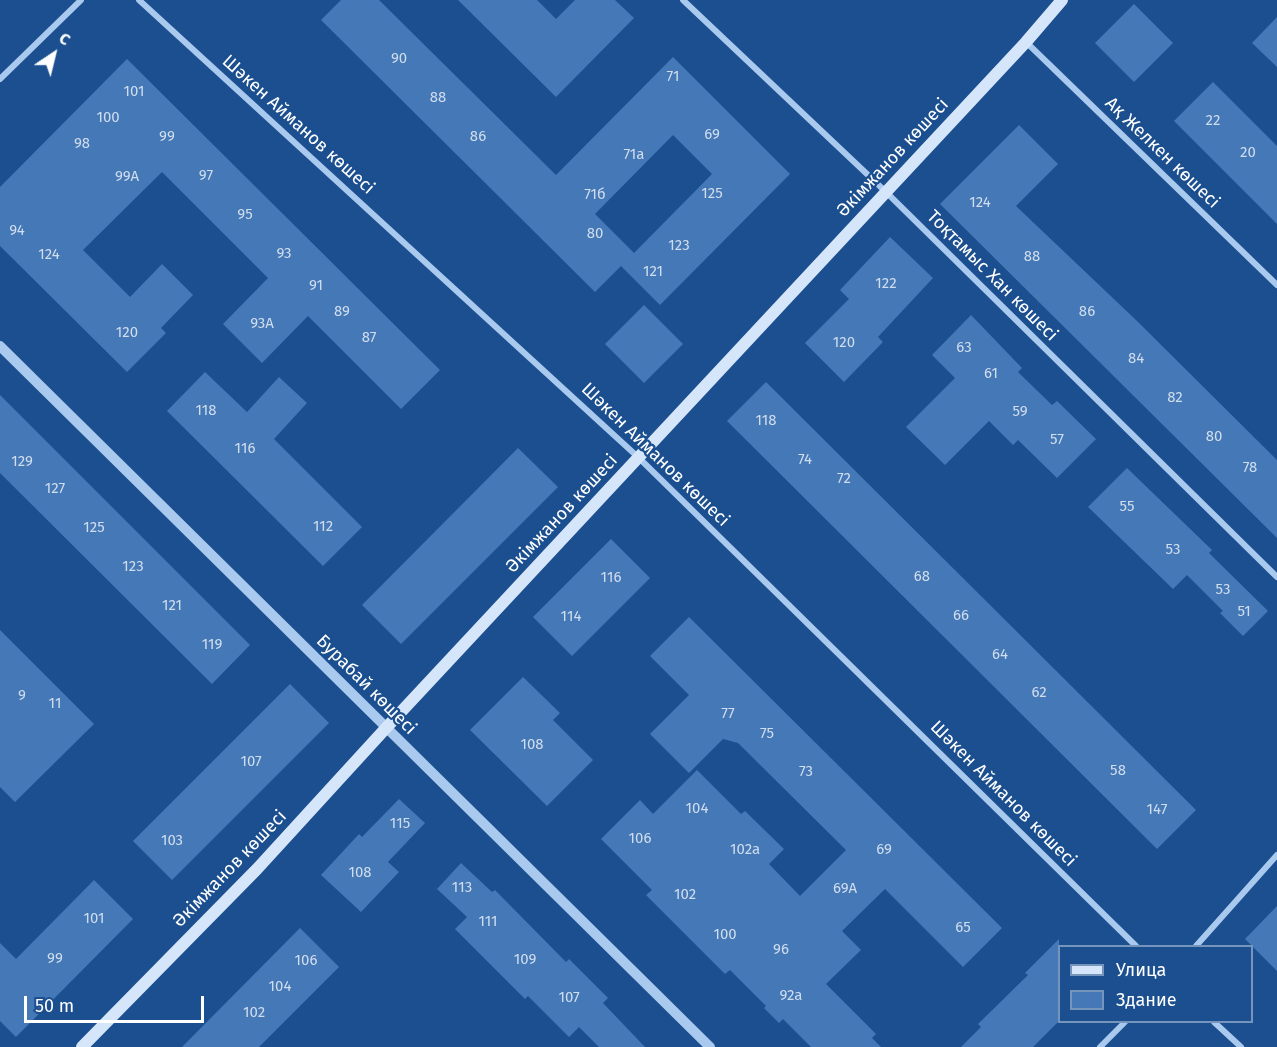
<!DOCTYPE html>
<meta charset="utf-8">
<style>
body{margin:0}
#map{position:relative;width:1277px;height:1047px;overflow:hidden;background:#1b4f8f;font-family:"Fira Sans",sans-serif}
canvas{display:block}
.legend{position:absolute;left:1058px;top:945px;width:195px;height:78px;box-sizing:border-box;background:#1b4f8f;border:2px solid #7695bc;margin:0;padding:8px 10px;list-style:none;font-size:18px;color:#fff}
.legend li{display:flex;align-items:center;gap:12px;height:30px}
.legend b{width:30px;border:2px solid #7695bc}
.north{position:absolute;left:24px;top:24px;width:60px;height:60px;-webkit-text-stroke:4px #1b4f8f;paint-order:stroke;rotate:35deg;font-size:16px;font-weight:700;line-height:24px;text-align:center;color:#fff}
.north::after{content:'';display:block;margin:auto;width:21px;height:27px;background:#fff;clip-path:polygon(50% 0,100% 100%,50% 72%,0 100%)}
.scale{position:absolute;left:24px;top:996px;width:180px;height:27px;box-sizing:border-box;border:3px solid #fff;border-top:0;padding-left:8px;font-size:18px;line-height:21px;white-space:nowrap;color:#fff;-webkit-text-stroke:4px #1b4f8f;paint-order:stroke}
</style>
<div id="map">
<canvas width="1277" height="1047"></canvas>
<ul class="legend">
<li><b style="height:8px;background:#d6e6fa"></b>Улица</li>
<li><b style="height:16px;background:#4478b7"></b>Здание</li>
</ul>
<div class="north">С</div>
<div class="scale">50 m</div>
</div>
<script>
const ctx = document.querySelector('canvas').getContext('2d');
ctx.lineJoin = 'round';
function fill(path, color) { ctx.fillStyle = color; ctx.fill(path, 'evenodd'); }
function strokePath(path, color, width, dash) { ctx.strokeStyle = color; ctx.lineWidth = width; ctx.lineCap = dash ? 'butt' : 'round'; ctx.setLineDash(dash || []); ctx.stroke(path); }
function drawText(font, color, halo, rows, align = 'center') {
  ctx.font = font + ' "Fira Sans",sans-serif'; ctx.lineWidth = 4.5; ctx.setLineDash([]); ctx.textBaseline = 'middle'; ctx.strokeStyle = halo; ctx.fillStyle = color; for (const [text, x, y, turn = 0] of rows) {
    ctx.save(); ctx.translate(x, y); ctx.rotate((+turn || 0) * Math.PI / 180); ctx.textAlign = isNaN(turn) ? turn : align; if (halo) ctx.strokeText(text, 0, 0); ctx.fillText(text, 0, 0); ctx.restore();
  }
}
const building = new Path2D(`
 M 341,0 L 379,0 L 556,175 L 673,57 L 790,174 L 660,305 L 621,266 L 595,292 L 321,20 ZM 673,135 L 712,174 L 634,253 L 595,214 Z
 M 458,0 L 537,0 L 556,19 L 575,0 L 615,0 L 634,18 L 556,97 Z
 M 1134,4 L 1173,43 L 1134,82 L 1095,43 Z
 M 1277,17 L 1277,67 L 1252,43 Z
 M 127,59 L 440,370 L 401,409 L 308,316 L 262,363 L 223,324 L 268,278 L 162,172 L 83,250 L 130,297 L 162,264 L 193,295 L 161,328 L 166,333 L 127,372 L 0,246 L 0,187 Z
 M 1213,82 L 1277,146 L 1277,224 L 1174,121 Z
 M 1019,125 L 1058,164 L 1016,206 L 1136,320 L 1277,460 L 1277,538 L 940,204 Z
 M 890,237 L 933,278 L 878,337 L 883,342 L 844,382 L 805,343 L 849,299 L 840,290 Z
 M 644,305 L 683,344 L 644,383 L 605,344 Z
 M 971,315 L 1022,368 L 1018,372 L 1052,405 L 1057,401 L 1096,439 L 1057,478 L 1018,440 L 1013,445 L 989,421 L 945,465 L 906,427 L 955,378 L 932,355 Z
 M 205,372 L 247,412 L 279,377 L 307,403 L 274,439 L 362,527 L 323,566 L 167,411 Z
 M 766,382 L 1196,810 L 1157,849 L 727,421 Z
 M 0,395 L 250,645 L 212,684 L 0,473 Z
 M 518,448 L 558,487 L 401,644 L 362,605 Z
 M 1127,468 L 1212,550 L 1209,553 L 1268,611 L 1243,636 L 1220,613 L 1223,611 L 1187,575 L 1173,589 L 1088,507 Z
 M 611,539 L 650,578 L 572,656 L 533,617 Z
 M 689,617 L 1002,928 L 963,967 L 885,889 L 842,931 L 861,950 L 826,984 L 876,1034 L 872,1038 L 881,1047 L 811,1047 L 783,1019 L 779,1023 L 764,1008 L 766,1006 L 730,970 L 725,974 L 646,895 L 652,890 L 601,839 L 640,800 L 653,814 L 697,770 L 741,814 L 745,811 L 784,849 L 769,864 L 800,896 L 846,850 L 738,743 L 723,739 L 689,773 L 650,734 L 689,695 L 650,656 Z
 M 0,630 L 94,724 L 15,802 L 0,787 Z
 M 523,677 L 560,713 L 553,720 L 593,760 L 547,806 L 470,730 Z
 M 290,684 L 329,723 L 172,880 L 133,841 Z
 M 399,799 L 425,823 L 388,862 L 399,872 L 361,912 L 321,875 L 359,834 L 362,837 Z
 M 461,863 L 492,892 L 495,890 L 566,962 L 569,959 L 608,998 L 603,1003 L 645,1047 L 599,1047 L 579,1027 L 569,1037 L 528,996 L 525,999 L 455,929 L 467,917 L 437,889 Z
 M 94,880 L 133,919 L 16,1037 L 0,1021 L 0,943 L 16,959 Z
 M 1277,906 L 1277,971 L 1245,939 Z
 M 300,928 L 339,967 L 259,1047 L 182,1047 Z
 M 1059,939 L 1059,1021 L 1033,1047 L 961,1047 L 981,1027 L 978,1024 L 1028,975 L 1025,973 Z`);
const minor = new Path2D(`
 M 139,0 L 639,458 L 1136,946
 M 683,0 L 886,192 L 1277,577
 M 1026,42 L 1277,285
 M 0,79 L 81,0
 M 1196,946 L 1277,855
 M 1214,1022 L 1241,1047
 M 1100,1047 L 1125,1022`);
const tertiary = new Path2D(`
 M 0,346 L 710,1047`);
const secondary = new Path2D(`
 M 82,1047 L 257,869 L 386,728 L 1026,42 L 1062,0`);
const numberNames = [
 ["90",399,59],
 ["71",673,77],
 ["101",134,92],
 ["88",438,98],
 ["100",108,118],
 ["22",1213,121],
 ["69",712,135],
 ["99",167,137],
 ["86",478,137],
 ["98",82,144],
 ["20",1248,153],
 ["71а",634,155],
 ["97",206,176],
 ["99А",127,177],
 ["125",712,194],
 ["71б",595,195],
 ["124",980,203],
 ["95",245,215],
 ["94",17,231],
 ["80",595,234],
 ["123",679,246],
 ["93",284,254],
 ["124",49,255],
 ["88",1032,257],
 ["121",653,272],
 ["122",886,284],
 ["91",316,286],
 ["89",342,312],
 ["86",1087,312],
 ["93А",262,324],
 ["120",127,333],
 ["87",369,338],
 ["120",844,343],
 ["63",964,348],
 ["84",1136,359],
 ["61",991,374],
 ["82",1175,398],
 ["118",206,411],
 ["59",1020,412],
 ["118",766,421],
 ["80",1214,437],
 ["57",1057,440],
 ["116",245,449],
 ["74",805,460],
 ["129",22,462],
 ["78",1250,468],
 ["72",844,479],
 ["127",55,489],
 ["55",1127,507],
 ["112",323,527],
 ["125",94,528],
 ["53",1173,550],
 ["123",133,567],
 ["68",922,577],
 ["116",611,578],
 ["53",1223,590],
 ["121",172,606],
 ["51",1244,612],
 ["66",961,616],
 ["114",571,617],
 ["119",212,645],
 ["64",1000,655],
 ["62",1039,693],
 ["9",22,696],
 ["11",55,704],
 ["77",728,714],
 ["75",767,734],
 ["108",532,745],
 ["107",251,762],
 ["58",1118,771],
 ["73",806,772],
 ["104",697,809],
 ["147",1157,810],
 ["115",400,824],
 ["106",640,839],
 ["103",172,841],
 ["102а",745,850],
 ["69",884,850],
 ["108",360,873],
 ["113",462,888],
 ["69А",845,889],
 ["102",685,895],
 ["101",94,919],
 ["111",488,922],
 ["65",963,928],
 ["100",725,935],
 ["96",781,950],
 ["99",55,959],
 ["109",525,960],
 ["106",306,961],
 ["104",280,987],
 ["92а",791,996],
 ["107",569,998],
 ["102",254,1013]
];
const streetNames = [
 ["Шәкен Айманов көшесі",298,125,42],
 ["Ақ Желкен көшесі",1162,153,44],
 ["Әкімжанов көшесі",893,158,-47],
 ["Тоқтамыс Хан көшесі",992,276,45],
 ["Шәкен Айманов көшесі",655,455,44],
 ["Әкімжанов көшесі",562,514,-47],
 ["Бурабай көшесі",366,685,45],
 ["Шәкен Айманов көшесі",1003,794,45],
 ["Әкімжанов көшесі",230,869,-46]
];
fill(building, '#4478b7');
strokePath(minor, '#a9c9ee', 6);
strokePath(tertiary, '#a9c9ee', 10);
strokePath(secondary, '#d6e6fa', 12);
drawText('15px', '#d0dded', null, numberNames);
drawText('18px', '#fff', '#1b4f8f', streetNames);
</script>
